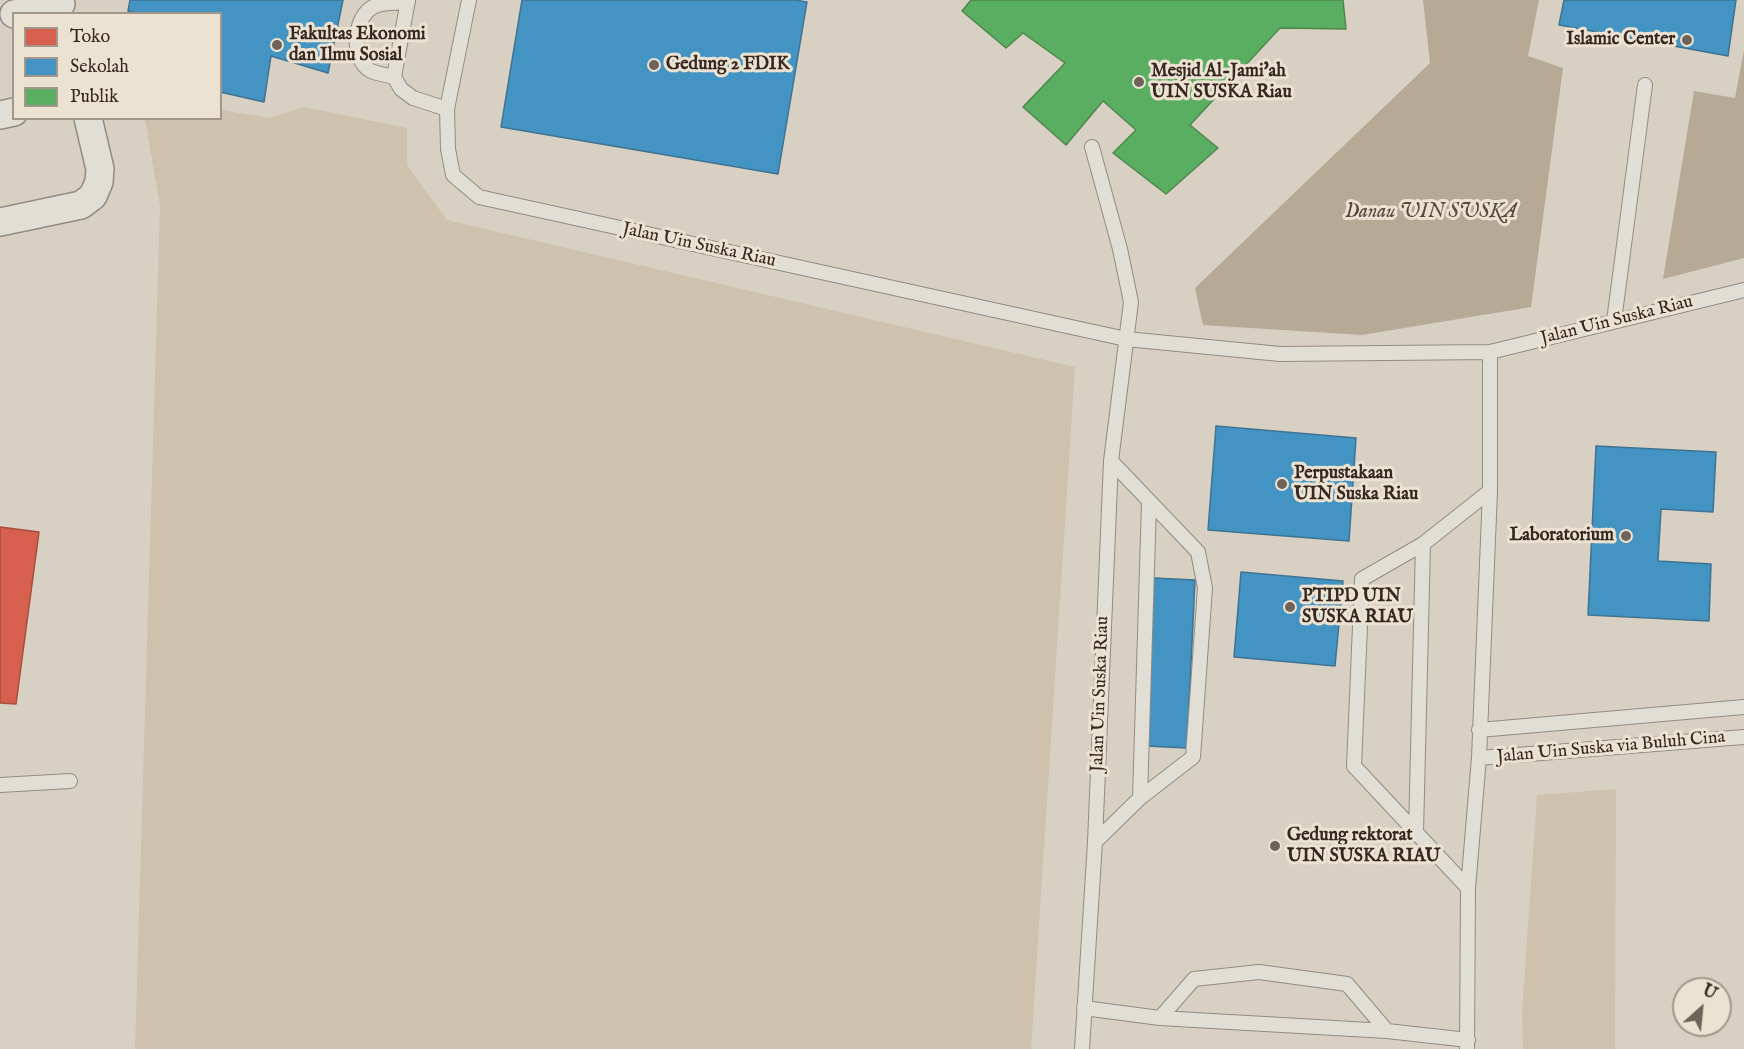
<!DOCTYPE html>
<style>
body{margin:0}
#map{position:relative;width:1744px;height:1049px;overflow:hidden;background:#d8d0c2;font-family:"IM FELL English",serif}
canvas{display:block}
.legend{position:absolute;left:12px;top:12px;width:210px;height:108px;box-sizing:border-box;background:#ece2d1;border:2px solid #a3978b;margin:0;padding:8px 10px;list-style:none;font-size:18px;color:#362721}
.legend li{display:flex;align-items:center;gap:12px;height:30px}
.legend b{width:30px;border:2px solid #a3978b}
.north{position:absolute;left:1672px;top:977px;width:60px;height:60px;box-sizing:border-box;background:#ece2d1;border:2px solid #a3978b;border-radius:50%;rotate:27deg;font-size:16px;font-weight:700;line-height:24px;text-align:center;color:#362721}
.north::after{content:'';display:block;margin:auto;width:21px;height:27px;background:#6f6259;clip-path:polygon(50% 0,100% 100%,50% 72%,0 100%)}
</style>
<div id="map">
<canvas width="1744" height="1049"></canvas>
<ul class="legend">
<li><b style="height:16px;background:#d6604d"></b>Toko</li>
<li><b style="height:16px;background:#4393c3"></b>Sekolah</li>
<li><b style="height:16px;background:#5aae61"></b>Publik</li>
</ul>
<div class="north">U</div>
</div>
<script>
const ctx = document.querySelector('canvas').getContext('2d');
ctx.lineJoin = 'round';
function fill(path, color) { ctx.fillStyle = color; ctx.fill(path, 'evenodd'); }
function strokePath(path, color, width, dash) { ctx.strokeStyle = color; ctx.lineWidth = width; ctx.lineCap = dash ? 'butt' : 'round'; ctx.setLineDash(dash || []); ctx.stroke(path); }
function drawText(font, color, halo, rows, align = 'center') {
  ctx.font = font + ' "IM FELL English",serif'; ctx.lineWidth = 6; ctx.setLineDash([]); ctx.textBaseline = 'middle'; ctx.strokeStyle = halo; ctx.fillStyle = color; for (const [text, x, y, turn = 0] of rows) {
    ctx.save(); ctx.translate(x, y); ctx.rotate((+turn || 0) * Math.PI / 180); ctx.textAlign = isNaN(turn) ? turn : align; if (halo) ctx.strokeText(text, 0, 0); ctx.fillText(text, 0, 0); ctx.restore();
  }
}
const green = new Path2D(`
 M 304,107 L 407,128 L 407,165 L 447,220 L 1075,367 L 1031,1049 L 135,1049 L 160,206 L 145,119 L 220,118 L 221,110 L 270,118 Z
 M 1616,789 L 1615,1049 L 1523,1049 L 1522,1013 L 1537,795 Z`);
const water = new Path2D(`
 M 1423,0 L 1539,0 L 1528,56 L 1563,68 L 1531,307 L 1362,335 L 1203,325 L 1195,288 L 1430,63 Z
 M 1744,50 L 1744,258 L 1663,279 L 1694,91 L 1735,98 Z`);
const shops = new Path2D(`
 M 0,527 L 39,532 L 16,704 L 0,703 Z`);
const schools = new Path2D(`
 M 130,0 L 343,0 L 328,73 L 271,56 L 264,102 L 220,92 L 220,14 L 139,14 L 128,11 Z
 M 522,0 L 795,0 L 807,2 L 778,174 L 501,127 Z
 M 1564,0 L 1736,0 L 1728,56 L 1559,25 Z
 M 1216,426 L 1356,438 L 1349,541 L 1208,530 Z
 M 1596,446 L 1716,452 L 1713,512 L 1661,509 L 1658,561 L 1711,564 L 1709,621 L 1588,615 Z
 M 1241,572 L 1343,581 L 1335,666 L 1234,657 Z
 M 1154,578 L 1195,580 L 1187,748 L 1146,746 Z`);
const public = new Path2D(`
 M 971,0 L 1343,0 L 1346,29 L 1280,28 L 1190,125 L 1218,148 L 1166,194 L 1113,153 L 1136,130 L 1103,101 L 1066,145 L 1023,107 L 1065,63 L 1023,33 L 1006,48 L 962,11 Z`);
const service = new Path2D(`
 M 408,0 L 394,77 L 401,89 L 413,98 L 447,109
 M 469,0 L 447,109 L 448,149 L 453,175 L 479,197 L 1126,339 L 1280,354 L 1490,352 L 1744,290
 M 394,77 C 387,75 378,74 371,71 C 350,60 353,15 375,6 C 383,2 398,3 408,2
 M 1614,321 L 1645,85
 M 1479,730 L 1744,707
 M 1479,758 L 1744,737
 M 0,785 L 70,781
 M 1140,798 L 1149,503
 M 1416,833 L 1423,544
 M 1095,842 L 1140,798 L 1193,757 L 1205,588 L 1198,552 L 1111,461
 M 1468,888 L 1354,766 L 1362,579 L 1423,544 L 1490,491
 M 1084,1008 L 1160,1018 L 1387,1031 L 1468,1040
 M 1160,1018 L 1194,979 L 1259,972 L 1347,984 L 1387,1031
 M 1082,1049 L 1095,842 L 1111,461 L 1131,302 L 1120,249 L 1092,147
 M 1467,1049 L 1468,888 L 1479,758 L 1490,491 L 1490,352`);
const minor = new Path2D(`
 M 14,14 L 61,4
 M 0,115 L 14,112
 M 0,222 L 81,205 L 93,196 L 99,182 L 100,169 L 88,118`);
const markers = [
 [1687,40,6,"#6f6259"],
 [277,45,6,"#6f6259"],
 [654,65,6,"#6f6259"],
 [1139,82,6,"#6f6259"],
 [1282,484,6,"#6f6259"],
 [1626,536,6,"#6f6259"],
 [1290,607,6,"#6f6259"],
 [1275,846,6,"#6f6259"]
];
const poiNames = [
 ["Fakultas Ekonomi",289,35],
 ["dan Ilmu Sosial",289,56],
 ["Islamic Center",1675,40,"right"],
 ["Gedung 2 FDIK",666,65],
 ["Mesjid Al-Jami'ah",1151,72],
 ["UIN SUSKA Riau",1151,93],
 ["Perpustakaan",1294,474],
 ["UIN Suska Riau",1294,495],
 ["Laboratorium",1614,536,"right"],
 ["PTIPD UIN",1302,597],
 ["SUSKA RIAU",1302,618],
 ["Gedung rektorat",1287,836],
 ["UIN SUSKA RIAU",1287,857]
];
const streetNames = [
 ["Jalan Uin Suska Riau",699,246,12],
 ["Jalan Uin Suska Riau",1617,321,-14],
 ["Jalan Uin Suska Riau",1101,694,-88],
 ["Jalan Uin Suska via Buluh Cina",1611,748,-5]
];
const waterNames = [
 ["Danau UIN SUSKA",1431,213]
];
fill(green, '#cec2ae');
fill(water, '#b6aa97');
fill(shops, '#d6604d');
strokePath(shops, '#a64f40', 1.5);
fill(schools, '#4393c3');
strokePath(schools, '#3f7392', 1.5);
fill(public, '#5aae61');
strokePath(public, '#4f864e', 1.5);
strokePath(service, '#928b83', 16);
strokePath(minor, '#928b83', 30);
strokePath(service, '#e1ded6', 14);
strokePath(minor, '#e1ded6', 27);
for (const [x, y, r, color] of markers) { const dot = new Path2D(); dot.arc(x, y, r, 0, 2 * Math.PI); ctx.fillStyle = color; ctx.fill(dot); strokePath(dot, '#ece2d1', 2); }
drawText('bold 18px', '#362721', '#ece2d1', poiNames, 'left');
drawText('18px', '#362721', '#ece2d1', streetNames);
drawText('italic 20px', '#58493f', '#ece2d1', waterNames);
</script>
